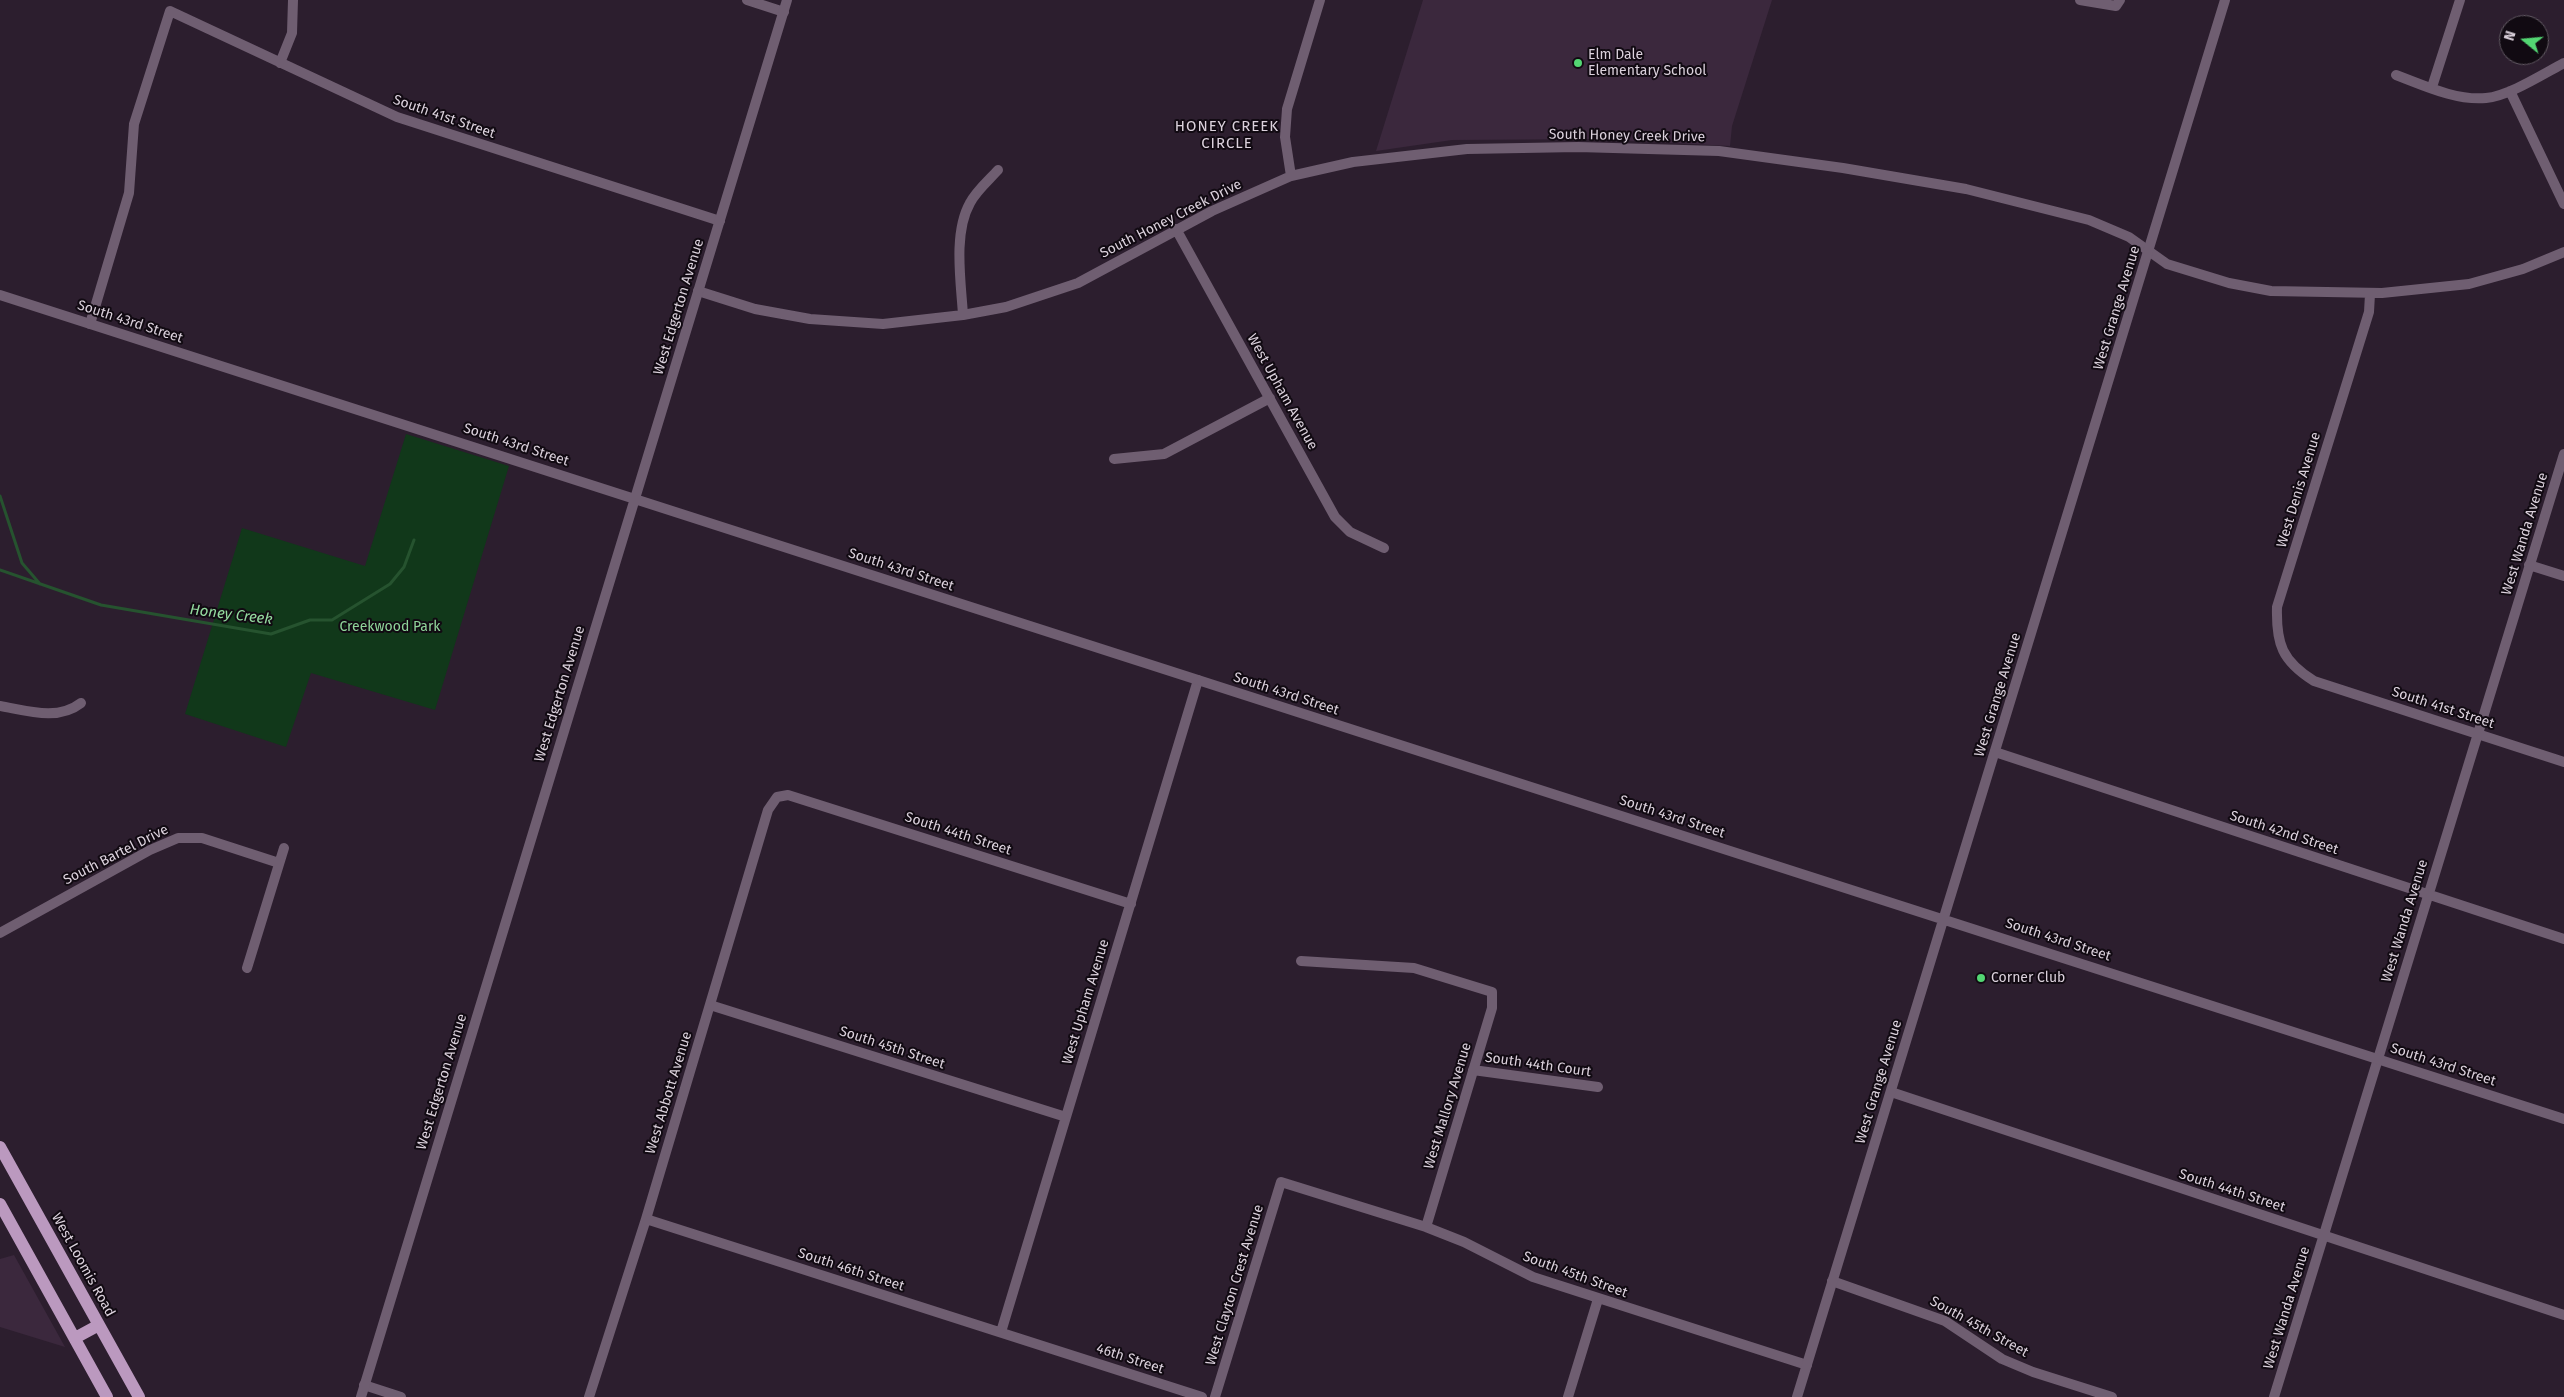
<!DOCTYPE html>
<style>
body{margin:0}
#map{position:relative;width:2564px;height:1397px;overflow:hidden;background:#2c1e2e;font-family:"Fira Sans",sans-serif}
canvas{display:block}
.north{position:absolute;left:2499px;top:15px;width:50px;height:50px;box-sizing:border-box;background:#110a12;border:1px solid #625a63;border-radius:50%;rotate:287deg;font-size:14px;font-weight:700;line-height:20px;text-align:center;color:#dbd1dc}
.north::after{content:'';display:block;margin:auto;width:18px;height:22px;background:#53d673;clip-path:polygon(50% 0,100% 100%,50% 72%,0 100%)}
</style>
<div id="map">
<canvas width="2564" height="1397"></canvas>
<div class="north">N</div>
</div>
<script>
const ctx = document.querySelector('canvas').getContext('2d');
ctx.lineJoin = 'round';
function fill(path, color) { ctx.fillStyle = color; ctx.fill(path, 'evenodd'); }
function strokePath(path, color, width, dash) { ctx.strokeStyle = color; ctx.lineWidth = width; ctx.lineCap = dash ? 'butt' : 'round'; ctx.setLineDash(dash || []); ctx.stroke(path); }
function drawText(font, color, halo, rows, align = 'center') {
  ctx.font = font + ' "Fira Sans",sans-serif'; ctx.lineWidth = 4; ctx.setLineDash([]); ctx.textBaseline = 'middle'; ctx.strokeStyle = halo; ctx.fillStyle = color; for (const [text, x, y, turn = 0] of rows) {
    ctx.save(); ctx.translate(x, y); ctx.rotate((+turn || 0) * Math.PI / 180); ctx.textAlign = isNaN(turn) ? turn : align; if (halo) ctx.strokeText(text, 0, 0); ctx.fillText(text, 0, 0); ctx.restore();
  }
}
const built = new Path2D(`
 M 1423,0 L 1772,0 L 1732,126 L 1730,146 L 1597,139 L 1452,140 L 1376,151 Z
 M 14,1255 L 65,1347 L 0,1327 L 0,1259 Z`);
const green = new Path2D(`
 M 406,434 L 509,466 L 435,710 L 311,673 L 286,747 L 185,714 L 242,528 L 365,566 Z`);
const stream = new Path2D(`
 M 0,496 L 22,563 L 40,584
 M 0,570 L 101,605 L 271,634 L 310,620 L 332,620 L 390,584 L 404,567 L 414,540`);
const minor = new Path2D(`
 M 747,0 L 784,12
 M 2080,0 L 2116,6 L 2120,0
 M 280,63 L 292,33 L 293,0
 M 2396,75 C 2423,85 2456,101 2486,98 C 2509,96 2543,74 2564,63
 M 2432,87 L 2460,0
 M 2510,91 L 2564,204
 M 1291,176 L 1285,137 L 1287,109 L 1320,0
 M 1176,229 L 1335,517 L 1350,532 L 1384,548
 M 698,291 L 755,309 L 810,319 L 883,324 L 963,315 L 1006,307 L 1078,283 L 1212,211 L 1291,176 L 1353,162 L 1467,149 L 1578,147 L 1719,151 L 1843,168 L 1966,189 L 2089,220 L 2129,237 L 2167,264 L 2229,283 L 2271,291 L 2382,293 L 2469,284 L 2523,269 L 2564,252
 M 2370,294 L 2369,312 L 2277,607 C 2276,644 2282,661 2314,681 L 2564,762
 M 963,315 C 961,282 953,233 970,203 C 976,191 989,180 998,170
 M 90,324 L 129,193 L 134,124 L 170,11 L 397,117 L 720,221
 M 1114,459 L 1164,454 L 1270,398
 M 2529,565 L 2564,576
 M 0,706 C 28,711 58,721 81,703
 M 1995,752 L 2564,939
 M 0,933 L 150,850 L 178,838 L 202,838 L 279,863
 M 1301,961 L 1414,968 L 1492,992 L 1492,1008 L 1426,1227
 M 247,968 L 284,848
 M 710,1005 L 1066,1117
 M 1473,1070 L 1598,1087
 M 1891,1092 L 2564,1315
 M 646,1219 L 1202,1397
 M 1832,1281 L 1945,1321 L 2002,1359 L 2033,1372 L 2112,1397
 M 1001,1332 L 1198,680
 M 364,1385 L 401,1397
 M 589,1397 L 646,1219 L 768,810 L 777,797 L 788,795 L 1131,904
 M 1215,1397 L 1281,1182 L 1426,1227 L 1464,1242 L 1533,1277 L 1807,1365
 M 1568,1397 L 1598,1299
 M 2274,1397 L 2564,454`);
const tertiary = new Path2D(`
 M 0,295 L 2564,1119
 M 361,1397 L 787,0
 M 1797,1397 L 2225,0`);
const primary = new Path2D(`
 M 0,1147 L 139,1397
 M 0,1204 L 107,1397
 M 75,1338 L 99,1325`);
const markers = [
 [1578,63,5,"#53d673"],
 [1981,978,5,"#53d673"]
];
const poiNames = [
 ["Elm Dale",1588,55],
 ["Elementary School",1588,71],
 ["Corner Club",1991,978]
];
const streetNames = [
 ["South 41st Street",444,117,19],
 ["South Honey Creek Drive",1627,136,1],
 ["South Honey Creek Drive",1171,219,-27],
 ["West Edgerton Avenue",679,307,-73],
 ["West Grange Avenue",2117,308,-73],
 ["South 43rd Street",130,322,18],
 ["West Upham Avenue",1282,392,61],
 ["South 43rd Street",516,445,18],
 ["West Denis Avenue",2299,490,-73],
 ["West Wanda Avenue",2525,534,-73],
 ["South 43rd Street",901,570,18],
 ["West Edgerton Avenue",560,694,-73],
 ["South 43rd Street",1286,694,18],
 ["West Grange Avenue",1998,695,-73],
 ["South 41st Street",2443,708,18],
 ["South 43rd Street",1672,817,18],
 ["South 42nd Street",2284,833,18],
 ["South 44th Street",958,834,18],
 ["South Bartel Drive",116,855,-27],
 ["West Wanda Avenue",2405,921,-73],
 ["South 43rd Street",2058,940,18],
 ["West Upham Avenue",1086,1002,-73],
 ["South 45th Street",892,1048,18],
 ["South 44th Court",1538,1065,8],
 ["South 43rd Street",2443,1065,18],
 ["West Edgerton Avenue",442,1082,-73],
 ["West Grange Avenue",1879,1082,-73],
 ["West Abbott Avenue",669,1093,-73],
 ["West Mallory Avenue",1448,1106,-73],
 ["South 44th Street",2232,1191,18],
 ["West Loomis Road",83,1265,61],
 ["South 46th Street",851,1270,18],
 ["South 45th Street",1575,1275,20],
 ["West Clayton Crest Avenue",1235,1285,-73],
 ["West Wanda Avenue",2287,1308,-73],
 ["South 45th Street",1979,1327,29],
 ["46th Street",1130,1359,18]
];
const parkNames = [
 ["Creekwood Park",390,627]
];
const neighbourhoodNames = [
 ["HONEY CREEK",1227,127],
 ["CIRCLE",1227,144]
];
const waterNames = [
 ["Honey Creek",231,615,7]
];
fill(built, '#3b283d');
fill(green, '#11381a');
strokePath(stream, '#26532f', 3);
strokePath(minor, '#6f5e71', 10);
strokePath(tertiary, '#6f5e71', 10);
strokePath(primary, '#bb99bf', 12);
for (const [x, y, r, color] of markers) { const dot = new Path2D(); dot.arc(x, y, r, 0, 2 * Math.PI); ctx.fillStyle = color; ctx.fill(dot); strokePath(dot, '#110a12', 2); }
drawText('14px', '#dbd1dc', '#110a12', poiNames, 'left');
drawText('14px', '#dbd1dc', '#110a12', streetNames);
drawText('14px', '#8fd59a', '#110a12', parkNames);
ctx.letterSpacing = '1px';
drawText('15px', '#dbd1dc', '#110a12', neighbourhoodNames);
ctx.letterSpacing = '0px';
drawText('italic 15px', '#93d99e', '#110a12', waterNames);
</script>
